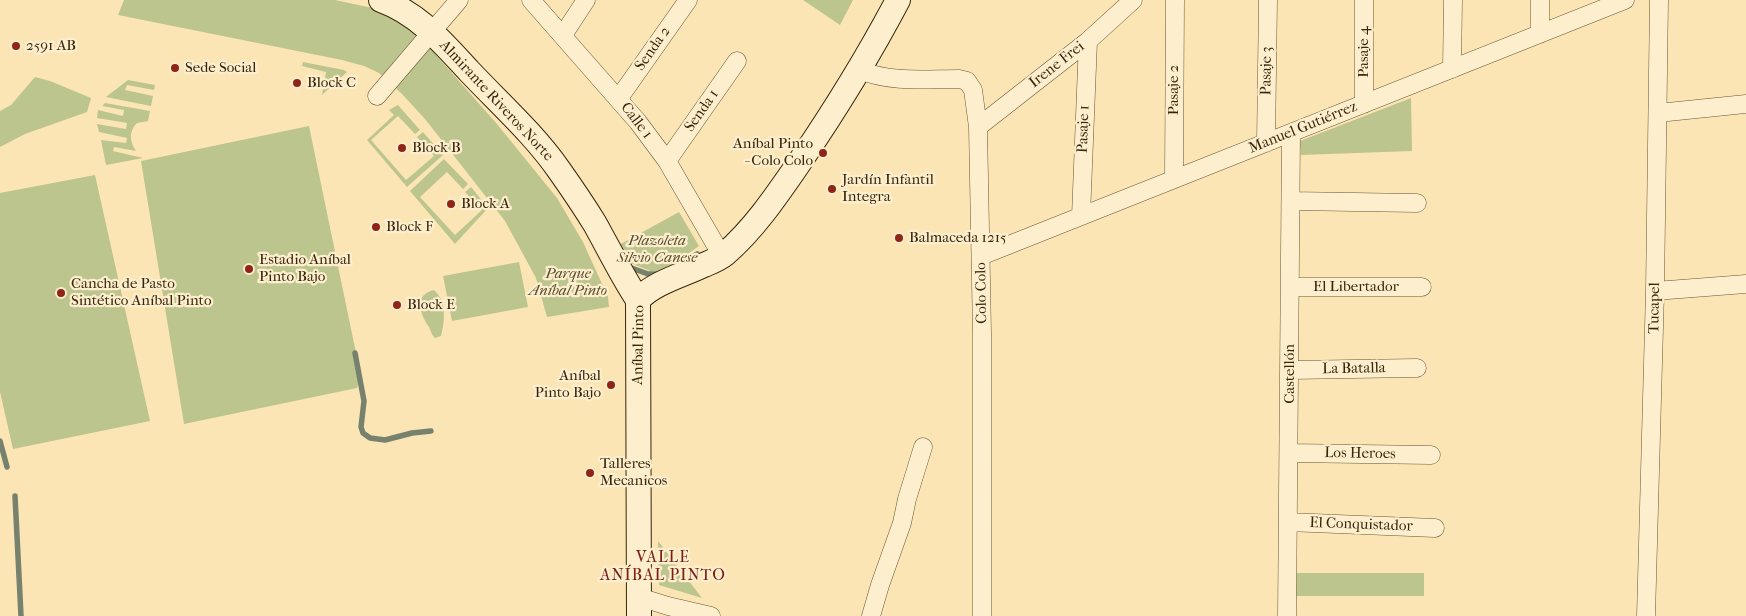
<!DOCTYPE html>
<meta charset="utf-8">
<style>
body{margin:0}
canvas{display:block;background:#fce5b4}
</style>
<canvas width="1746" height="616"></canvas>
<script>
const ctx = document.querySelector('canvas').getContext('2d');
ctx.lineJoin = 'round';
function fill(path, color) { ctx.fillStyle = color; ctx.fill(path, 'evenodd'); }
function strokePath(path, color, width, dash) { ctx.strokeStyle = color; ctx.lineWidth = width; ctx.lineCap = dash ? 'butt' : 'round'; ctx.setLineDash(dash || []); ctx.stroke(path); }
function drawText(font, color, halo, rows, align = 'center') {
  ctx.font = font + ' "IM FELL French Canon",serif'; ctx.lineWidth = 4.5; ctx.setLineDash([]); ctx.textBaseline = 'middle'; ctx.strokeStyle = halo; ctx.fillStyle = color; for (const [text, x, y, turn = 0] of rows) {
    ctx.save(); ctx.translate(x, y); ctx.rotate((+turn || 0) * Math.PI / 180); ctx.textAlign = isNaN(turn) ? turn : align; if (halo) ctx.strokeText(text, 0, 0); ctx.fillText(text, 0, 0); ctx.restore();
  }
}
const green = new Path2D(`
 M 124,0 L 335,0 L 382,10 L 419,32 L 436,55 L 497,124 L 557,198 L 583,242 L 608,297 L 609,307 L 547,317 L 536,278 L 505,221 L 425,119 L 402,94 L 379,73 L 364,66 L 342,60 L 118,15 Z
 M 803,0 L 853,0 L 840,25 Z
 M 303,62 L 344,70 L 347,72 L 322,95 L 326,72 L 302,66 Z
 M 35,77 L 50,81 L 91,98 L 87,112 L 25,134 L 0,147 L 0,111 L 11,105 Z
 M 128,80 L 155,85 L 154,90 L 127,85 L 125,90 L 153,96 L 151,106 L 106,97 Z
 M 1411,98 L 1412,151 L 1301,155 L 1300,141 Z
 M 105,103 L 150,111 L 148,121 L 137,123 C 129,131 129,141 136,151 L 114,147 L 113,151 L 143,158 L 106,165 L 101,140 L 126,143 L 127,138 L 99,132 L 97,124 L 126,129 L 127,123 L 97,118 L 98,110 L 123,116 L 124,110 L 102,106 Z
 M 398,105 L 420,130 L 415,134 L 398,116 L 371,140 L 406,180 L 434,156 L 417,137 L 423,132 L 443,155 L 407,187 L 367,140 L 394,115 L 389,110 Z
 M 309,126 L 361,377 L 357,388 L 184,424 L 141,161 Z
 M 444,159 L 468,184 L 463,189 L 447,172 L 420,197 L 455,235 L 482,210 L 465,192 L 471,187 L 488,208 L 455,244 L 410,191 Z
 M 95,175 L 150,421 L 13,449 L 0,392 L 0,193 Z
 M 679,212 L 699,246 L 663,272 L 650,271 L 626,261 L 617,246 Z
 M 519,262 L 528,307 L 452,321 L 443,276 Z
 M 434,290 C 447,301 445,321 441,336 L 435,338 C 431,334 431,331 429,327 C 420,314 413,295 434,290 Z
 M 658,541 L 702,598 L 659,585 Z
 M 1290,573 L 1424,573 L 1424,596 L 1290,596 Z`);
const stream = new Path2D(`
 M 684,262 L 697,254
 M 626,266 L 648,274 L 660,274
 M 355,353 L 364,401 L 361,427 L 363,433 L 370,438 L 385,440 L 412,433 L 431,431
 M 0,441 L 7,467
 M 15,496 L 21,616`);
const street = new Path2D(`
 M 531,0 L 638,122 L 667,161 L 722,256
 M 1364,0 L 1364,104
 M 1540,34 L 1540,0
 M 563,35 L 586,0
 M 1452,69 L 1453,0
 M 860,70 C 891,83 925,79 959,79 L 967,81 L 973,90 L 978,127 L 982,333 L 982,616
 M 377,96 L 459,0
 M 619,98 L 688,0
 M 1658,113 L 1746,104
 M 978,127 L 1088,41 L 1133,0
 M 1266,143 L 1268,0
 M 667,161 L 737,61
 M 1174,179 L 1175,0
 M 1291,201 L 1417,203
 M 1081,216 L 1088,41
 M 981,256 L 1625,0
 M 1290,287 L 1422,287
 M 1655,291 L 1746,284
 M 1290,370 L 1417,368
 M 1289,453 L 1431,455
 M 1288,522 L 1435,528
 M 639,597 L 668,606 L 711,616
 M 871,616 L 880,585 L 902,523 L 907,499 L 923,447
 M 1287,616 L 1291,133
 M 1646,616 L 1655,291 L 1659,0`);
const secondary = new Path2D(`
 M 381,0 C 419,14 442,42 469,71 C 499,103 534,134 559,170 C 571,187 584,206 595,224 C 609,249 622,276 638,300
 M 639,616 L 638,300 C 653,283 683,275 704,265 C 711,262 719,259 725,254 C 754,229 777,195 799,163 C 835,110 868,57 898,0`);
const markers = [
 [16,46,5,"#8f2418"],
 [175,68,5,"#8f2418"],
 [297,83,5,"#8f2418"],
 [402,148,5,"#8f2418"],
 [823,153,5,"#8f2418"],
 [832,189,5,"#8f2418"],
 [451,204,5,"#8f2418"],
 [376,227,5,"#8f2418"],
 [899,238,5,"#8f2418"],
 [249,269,5,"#8f2418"],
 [61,293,5,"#8f2418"],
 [397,305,5,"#8f2418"],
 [611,385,5,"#8f2418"],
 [590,473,5,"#8f2418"]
];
const poiNames = [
 ["2591 AB",26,46],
 ["Sede Social",185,68],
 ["Block C",307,83],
 ["Aníbal Pinto",813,144,"right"],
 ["- Colo Colo",813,161,"right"],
 ["Block B",412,148],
 ["Jardín Infantil",842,180],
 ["Integra",842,197],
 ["Block A",461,204],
 ["Block F",386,227],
 ["Balmaceda 1215",909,238],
 ["Estadio Aníbal",259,260],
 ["Pinto Bajo",259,277],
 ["Cancha de Pasto",71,284],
 ["Sintético Aníbal Pinto",71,301],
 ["Block E",407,305],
 ["Aníbal",601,376,"right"],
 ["Pinto Bajo",601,393,"right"],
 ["Talleres",600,464],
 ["Mecanicos",600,481]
];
const streetNames = [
 ["Senda 2",653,49,-55],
 ["Pasaje 4",1364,52,-90],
 ["Irene Frei",1057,65,-38],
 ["Pasaje 3",1267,71,-89],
 ["Pasaje 2",1174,90,-90],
 ["Almirante Riveros Norte",496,101,47],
 ["Senda 1",702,111,-55],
 ["Calle 1",636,121,52],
 ["Manuel Gutiérrez",1303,128,-22],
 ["Pasaje 1",1084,129,-88],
 ["El Libertador",1356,287],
 ["Colo Colo",982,293,-91],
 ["Tucapel",1655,308,-89],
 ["Aníbal Pinto",639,345,-89],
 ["La Batalla",1354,369,-1],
 ["Castellón",1290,374,-90],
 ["Los Heroes",1360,454,1],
 ["El Conquistador",1361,525,2]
];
const parkNames = [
 ["Plazoleta",657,241],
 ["Silvio Canese",657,258],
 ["Parque",568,274],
 ["Aníbal Pinto",568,291]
];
const neighbourhoodNames = [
 ["VALLE",663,558],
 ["ANÍBAL PINTO",663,576]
];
fill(green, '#bdc58e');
strokePath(stream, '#76826e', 5.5);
strokePath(street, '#695634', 19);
strokePath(secondary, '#38260a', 26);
strokePath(street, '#fdeece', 18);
strokePath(secondary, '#fdeece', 24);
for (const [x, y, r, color] of markers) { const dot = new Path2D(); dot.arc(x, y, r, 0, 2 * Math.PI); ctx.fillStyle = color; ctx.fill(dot); strokePath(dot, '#fdeece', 2); }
drawText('15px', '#38260a', '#fdeece', poiNames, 'left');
drawText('15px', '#38260a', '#fdeece', streetNames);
drawText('italic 15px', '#594e2b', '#fdeece', parkNames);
ctx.letterSpacing = '1px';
drawText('16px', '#7a1f14', '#fdeece', neighbourhoodNames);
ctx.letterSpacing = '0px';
</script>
